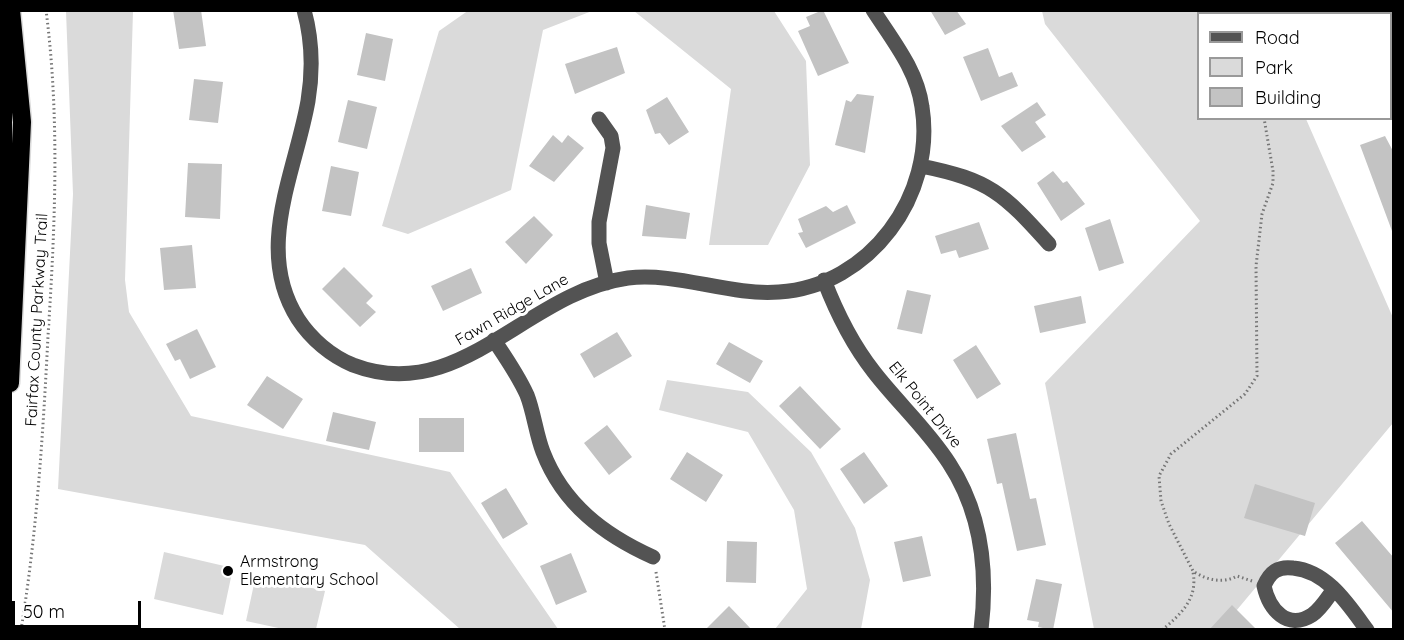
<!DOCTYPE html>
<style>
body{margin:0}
#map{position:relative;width:1404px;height:640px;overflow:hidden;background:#fff;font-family:Quicksand,sans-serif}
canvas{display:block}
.frame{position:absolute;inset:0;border:12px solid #000;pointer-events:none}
.legend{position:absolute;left:1197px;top:12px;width:195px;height:108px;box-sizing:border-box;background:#fff;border:2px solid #999;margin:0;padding:8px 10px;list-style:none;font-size:18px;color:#000}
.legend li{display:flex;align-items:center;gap:12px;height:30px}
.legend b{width:30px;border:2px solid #999}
.scale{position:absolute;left:12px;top:601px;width:129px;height:27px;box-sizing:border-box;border:3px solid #000;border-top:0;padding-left:8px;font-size:18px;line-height:21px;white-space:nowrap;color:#000;-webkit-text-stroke:4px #fff;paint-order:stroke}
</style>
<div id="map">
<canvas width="1404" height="640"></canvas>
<div class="frame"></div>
<ul class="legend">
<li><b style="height:8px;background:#535353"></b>Road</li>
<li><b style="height:16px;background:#dadada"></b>Park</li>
<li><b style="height:16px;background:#c3c3c3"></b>Building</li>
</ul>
<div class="scale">50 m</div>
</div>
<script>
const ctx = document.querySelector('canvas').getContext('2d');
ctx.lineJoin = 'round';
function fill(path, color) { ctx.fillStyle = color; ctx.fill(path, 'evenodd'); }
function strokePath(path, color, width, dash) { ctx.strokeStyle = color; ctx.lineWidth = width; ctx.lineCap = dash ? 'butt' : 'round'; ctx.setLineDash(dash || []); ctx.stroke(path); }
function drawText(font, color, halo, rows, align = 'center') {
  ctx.font = font + ' Quicksand,sans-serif'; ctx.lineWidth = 6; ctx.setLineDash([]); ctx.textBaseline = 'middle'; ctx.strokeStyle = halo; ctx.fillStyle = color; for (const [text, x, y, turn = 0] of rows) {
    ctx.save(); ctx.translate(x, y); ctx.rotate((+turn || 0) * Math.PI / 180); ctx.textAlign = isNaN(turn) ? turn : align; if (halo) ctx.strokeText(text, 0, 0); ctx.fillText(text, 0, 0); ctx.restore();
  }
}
const green = new Path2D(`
 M 469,10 L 592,11 L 543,30 L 511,190 L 408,234 L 382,226 L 439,31 Z
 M 66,11 L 133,11 L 125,280 L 129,312 L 191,416 L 450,472 L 558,629 L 460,629 L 365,545 L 58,489 L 73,194 Z
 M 634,11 L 774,11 L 806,61 L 810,165 L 768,245 L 709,245 L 731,89 Z
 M 1042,11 L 1358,11 L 1353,14 L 1198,14 L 1198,118 L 1306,119 L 1394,320 L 1393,423 L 1221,629 L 1094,629 L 1045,383 L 1200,221 L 1045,24 Z
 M 667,380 L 748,392 L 811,452 L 855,528 L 870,580 L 861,629 L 775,629 L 807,589 L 794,510 L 748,432 L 659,410 Z
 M 164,552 L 233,568 L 223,615 L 154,599 Z
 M 256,575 L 325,591 L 316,629 L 283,629 L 246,621 Z`);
const building = new Path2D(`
 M 173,10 L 201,10 L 206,46 L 179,49 Z
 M 823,10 L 849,63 L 818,76 L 798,31 L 810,26 L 806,17 Z
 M 930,10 L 956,10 L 966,24 L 945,35 Z
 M 366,33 L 393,39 L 385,81 L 357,75 Z
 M 617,47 L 625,73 L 575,94 L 565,64 Z
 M 988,48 L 999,77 L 1012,72 L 1018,86 L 981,101 L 963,57 Z
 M 194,79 L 223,82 L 218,123 L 189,120 Z
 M 857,94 L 874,96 L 865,153 L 835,145 L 846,100 L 851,102 Z
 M 667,97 L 689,132 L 669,145 L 660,133 L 655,134 L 646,110 Z
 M 348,100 L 377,107 L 367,149 L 338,142 Z
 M 1037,102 L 1046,115 L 1035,122 L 1046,137 L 1022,152 L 1001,126 Z
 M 553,135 L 562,143 L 568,135 L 584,148 L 554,182 L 529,166 Z
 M 1385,136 L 1394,153 L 1392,231 L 1360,145 Z
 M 188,163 L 222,164 L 220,219 L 185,217 Z
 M 331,166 L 359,172 L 351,216 L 322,211 Z
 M 1053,171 L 1063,183 L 1067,181 L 1085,204 L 1061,221 L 1037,183 Z
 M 646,205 L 690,213 L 686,239 L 642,236 Z
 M 847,205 L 856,223 L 806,248 L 798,233 L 803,232 L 798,219 L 826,206 L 833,212 Z
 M 534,216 L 553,235 L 526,264 L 505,242 Z
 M 1110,219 L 1124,263 L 1099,271 L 1085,228 Z
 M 979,222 L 989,249 L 959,258 L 956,250 L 941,254 L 935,236 Z
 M 192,245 L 196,288 L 164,290 L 160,248 Z
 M 344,267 L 373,296 L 366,303 L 376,312 L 360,327 L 322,289 Z
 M 471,268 L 482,293 L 443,311 L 431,286 Z
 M 907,290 L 931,295 L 922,334 L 897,329 Z
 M 1081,296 L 1086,323 L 1040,333 L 1034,306 Z
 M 197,329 L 216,367 L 190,379 L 180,359 L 175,361 L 166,344 Z
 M 617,332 L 632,356 L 594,378 L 580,354 Z
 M 729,342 L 763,361 L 750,383 L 716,364 Z
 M 976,345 L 1001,384 L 977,399 L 953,360 Z
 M 267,376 L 303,399 L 283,429 L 247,405 Z
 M 800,386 L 841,429 L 820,449 L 779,406 Z
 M 333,412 L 376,422 L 369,450 L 326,441 Z
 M 419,418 L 464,418 L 464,452 L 419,452 Z
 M 607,425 L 632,457 L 609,475 L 584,443 Z
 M 1016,433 L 1030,499 L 1036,498 L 1046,545 L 1017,551 L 1002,483 L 997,484 L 987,439 Z
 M 687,452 L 723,475 L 706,502 L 670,479 Z
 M 864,452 L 888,486 L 864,504 L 840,469 Z
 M 1255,484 L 1315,503 L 1305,536 L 1244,518 Z
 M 506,488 L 528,524 L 503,539 L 481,503 Z
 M 1362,521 L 1394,558 L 1394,613 L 1335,543 Z
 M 922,536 L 931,576 L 903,582 L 894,542 Z
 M 727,541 L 757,542 L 756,583 L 726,582 Z
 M 571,553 L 587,592 L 556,605 L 540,566 Z
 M 1036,579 L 1062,584 L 1053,630 L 1038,627 L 1039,622 L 1027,620 Z
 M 1232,605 L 1257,630 L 1209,630 Z
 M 729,606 L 752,630 L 705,630 Z`);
const path = new Path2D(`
 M 1309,14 L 1312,10
 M 656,572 L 665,630
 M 1252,581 L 1237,576 C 1223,584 1206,580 1193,571 L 1169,524 L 1161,501 L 1159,476 L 1171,454 L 1245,394 L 1257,376 L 1256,266 L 1262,214 L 1273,183 L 1273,171 L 1264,118
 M 21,630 C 37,532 43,434 48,336 C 55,227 60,119 46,10
 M 1162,630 C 1181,614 1198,599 1193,572`);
const minor = new Path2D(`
 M 304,10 C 312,39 313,71 308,101 C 295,174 254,250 298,319 C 311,339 331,356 353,365 C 460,406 526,292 628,278 C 678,272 729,296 779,292 C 870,286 936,195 922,107 C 917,70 893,41 873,10
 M 599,119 L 611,136 L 613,148 L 599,222 L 599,243 L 607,283
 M 921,166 C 990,180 1003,193 1049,244
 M 824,280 C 837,314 852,344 874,372 C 898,403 928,430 949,463 C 982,513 988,572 981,630
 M 494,340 C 506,358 518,375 527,395 C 534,413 536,434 543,452 C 563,504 604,535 653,557
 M 1334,589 C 1328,597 1321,609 1312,615 C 1287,631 1269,609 1264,586 C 1270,572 1278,566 1293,568 C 1327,571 1348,604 1367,630`);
const highway = new Path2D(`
 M 10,383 L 22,122 L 11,10`);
const markers = [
 [228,571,6,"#000"]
];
const streetNames = [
 ["Fawn Ridge Lane",512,310,-30],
 ["Fairfax County Parkway Trail",37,320,-87],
 ["Elk Point Drive",925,405,51]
];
const poiNames = [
 ["Armstrong",240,562],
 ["Elementary School",240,580]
];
fill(green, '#dadada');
fill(building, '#c3c3c3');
strokePath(highway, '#dbdbdb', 21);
strokePath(path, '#757575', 3, [1.5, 3]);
strokePath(minor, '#535353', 15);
strokePath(highway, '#000', 18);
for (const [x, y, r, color] of markers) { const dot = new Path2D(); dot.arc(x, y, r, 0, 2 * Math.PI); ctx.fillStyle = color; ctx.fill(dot); strokePath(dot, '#fff', 2); }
drawText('16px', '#000', '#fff', streetNames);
drawText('16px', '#000', '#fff', poiNames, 'left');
</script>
